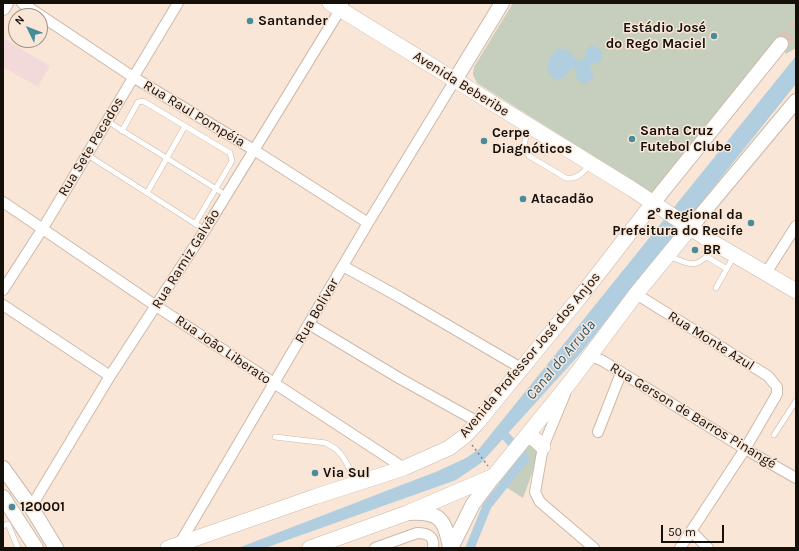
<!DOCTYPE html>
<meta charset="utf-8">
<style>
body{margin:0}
#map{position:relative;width:799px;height:551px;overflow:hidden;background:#f9e6d7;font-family:Karla,sans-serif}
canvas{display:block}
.frame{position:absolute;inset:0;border:4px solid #150f0a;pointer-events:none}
.north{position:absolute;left:8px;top:8px;width:40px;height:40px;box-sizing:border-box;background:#f9e6d7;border:1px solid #9e9085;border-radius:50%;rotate:313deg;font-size:11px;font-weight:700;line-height:16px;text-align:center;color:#150f0a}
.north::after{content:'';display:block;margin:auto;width:14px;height:18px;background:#488b9a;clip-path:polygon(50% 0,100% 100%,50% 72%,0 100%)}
.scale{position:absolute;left:661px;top:525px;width:63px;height:18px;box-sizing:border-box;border:2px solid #150f0a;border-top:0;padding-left:5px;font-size:12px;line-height:14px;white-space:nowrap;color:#150f0a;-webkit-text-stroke:3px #f9e6d7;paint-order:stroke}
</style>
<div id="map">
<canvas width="799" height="551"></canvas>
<div class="frame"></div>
<div class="north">N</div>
<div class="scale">50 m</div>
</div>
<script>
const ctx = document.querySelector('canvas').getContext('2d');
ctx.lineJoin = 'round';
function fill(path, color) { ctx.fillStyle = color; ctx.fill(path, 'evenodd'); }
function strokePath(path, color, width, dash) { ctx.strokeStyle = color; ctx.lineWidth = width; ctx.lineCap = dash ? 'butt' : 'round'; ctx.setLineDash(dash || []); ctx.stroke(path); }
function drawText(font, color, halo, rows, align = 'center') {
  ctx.font = font + ' Karla,sans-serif'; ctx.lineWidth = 3; ctx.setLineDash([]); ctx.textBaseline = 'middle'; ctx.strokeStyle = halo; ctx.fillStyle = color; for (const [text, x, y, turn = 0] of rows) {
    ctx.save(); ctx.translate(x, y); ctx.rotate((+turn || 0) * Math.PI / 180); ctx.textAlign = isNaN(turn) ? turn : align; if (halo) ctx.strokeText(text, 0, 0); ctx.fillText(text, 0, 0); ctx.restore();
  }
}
const education = new Path2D(`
 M 3,38 L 50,66 L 38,87 L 3,67 Z`);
const green = new Path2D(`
 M 513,3 L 796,3 L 796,48 L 786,54 L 779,41 L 654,194 L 477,83 L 473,75 L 474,67 Z
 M 529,443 L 540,452 L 523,498 L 498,482 Z`);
const water = new Path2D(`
 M 591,45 L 599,48 C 605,58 602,63 591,64 L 590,68 L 594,75 L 590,81 L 585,84 L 579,81 L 576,78 L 577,70 L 572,68 L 563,78 L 556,80 C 543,71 547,58 558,49 L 568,50 L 573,57 L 579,61 L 585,58 L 586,51 Z
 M 796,56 L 796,84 L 579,355 L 481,463 L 456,480 L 265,548 L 238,548 L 438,471 L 466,458 L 479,449 Z`);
const canal = new Path2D(`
 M 470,548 L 487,506 L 525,458 L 502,432`);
const secondaryTunnel = new Path2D(`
 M 781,44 L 796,25`);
const path = new Path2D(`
 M 472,445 L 488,466`);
const lane = new Path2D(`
 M 107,121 L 226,195
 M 528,126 L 524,146 L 529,156 L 566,178 C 577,180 583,172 590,165
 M 122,131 L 138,102 L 143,101 L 230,153 L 232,161 L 195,224
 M 86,154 L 205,230
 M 147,193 L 185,126
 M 669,256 C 695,267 696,268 716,247
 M 707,257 L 727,269
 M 716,288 L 734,256
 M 774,435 L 796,401
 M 275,437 L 326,443 L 336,449 L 343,457 L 352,473 L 355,483
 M 3,526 L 8,524 L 18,548`);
const street = new Path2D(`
 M 22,3 L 133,77 L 254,150 L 368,223
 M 3,202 L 156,306 L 404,468
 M 343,266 L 401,298 L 521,368
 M 766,273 L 796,226
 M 3,290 L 43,228 L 178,3
 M 636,294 L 768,376 L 777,387 L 777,394 L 745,449 L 680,548
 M 3,305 L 110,376
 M 309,324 L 399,378 L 478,422
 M 589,355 L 603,361 L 745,449 L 796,478
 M 565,394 L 543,447 L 535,492 L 540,502 L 594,548
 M 598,432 L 621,373
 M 31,507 L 110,376 L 205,230 L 343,5
 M 691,531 L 708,548
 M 180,543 L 368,223 L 455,80
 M 375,548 L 417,533 C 427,533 435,536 433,548`);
const secondary = new Path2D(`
 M 3,8 L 6,3
 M 455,80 L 502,3
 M 653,203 L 781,44
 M 690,228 L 796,101
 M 3,468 L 31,507 L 56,548
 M 3,497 L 36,548
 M 407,513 C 439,511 445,518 450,548
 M 451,548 L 473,504 L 494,476`);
const primary = new Path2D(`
 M 330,3 L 632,189 L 709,240 L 796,291
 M 528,435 L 537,441 L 543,447
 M 168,548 L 314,497 L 404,468 L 449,448 L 465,436 L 478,422 L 580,297 L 653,203
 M 310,548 L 407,513 L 494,476 L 571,381 L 636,294 L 690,228`);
const markers = [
 [250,21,4,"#488b9a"],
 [714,36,4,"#488b9a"],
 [632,139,4,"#488b9a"],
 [484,141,4,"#488b9a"],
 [523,199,4,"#488b9a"],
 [751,223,4,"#488b9a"],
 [695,250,4,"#488b9a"],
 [315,473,4,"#488b9a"],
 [12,507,4,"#488b9a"]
];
const poiNames = [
 ["Santander",258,21],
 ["Estádio José",706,28,"right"],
 ["do Rego Maciel",706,44,"right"],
 ["Santa Cruz",640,131],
 ["Futebol Clube",640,147],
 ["Cerpe",492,133],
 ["Diagnóticos",492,149],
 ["Atacadão",531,199],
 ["2° Regional da",743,215,"right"],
 ["Prefeitura do Recife",743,231,"right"],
 ["BR",703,250],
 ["Via Sul",323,473],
 ["120001",20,507]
];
const streetNames = [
 ["Avenida Beberibe",461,84,32],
 ["Rua Raul Pompéia",194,114,31],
 ["Rua Sete Pecados",91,147,-59],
 ["Rua Ramiz Galvão",186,259,-58],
 ["Rua Bolivar",317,311,-60],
 ["Rua Monte Azul",711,341,32],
 ["Rua João Liberato",223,350,34],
 ["Avenida Professor José dos Anjos",530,355,-50],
 ["Rua Gerson de Barros Pinangé",693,416,31]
];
const waterNames = [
 ["Canal do Arruda",561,360,-50]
];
fill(education, '#f4d9db');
fill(green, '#c6cfbd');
fill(water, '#b0cedf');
strokePath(canal, '#b0cedf', 9);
strokePath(secondaryTunnel, '#d7c6b8', 14, [14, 7]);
strokePath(lane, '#cbb9aa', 6);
strokePath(street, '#cbb9aa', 12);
strokePath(secondary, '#cbb9aa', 16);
strokePath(primary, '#cbb9aa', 16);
strokePath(path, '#8d8076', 1.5, [2, 3]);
strokePath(lane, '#fff', 5);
strokePath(street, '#fff', 10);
strokePath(secondary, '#fff', 14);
strokePath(primary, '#fff', 15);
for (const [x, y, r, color] of markers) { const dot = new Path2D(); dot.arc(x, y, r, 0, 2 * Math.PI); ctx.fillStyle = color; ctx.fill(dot); strokePath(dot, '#f9e6d7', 1.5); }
drawText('bold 14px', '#150f0a', '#f9e6d7', poiNames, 'left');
drawText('14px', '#150f0a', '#f9e6d7', streetNames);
drawText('italic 15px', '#2a5e78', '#f9e6d7', waterNames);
</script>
